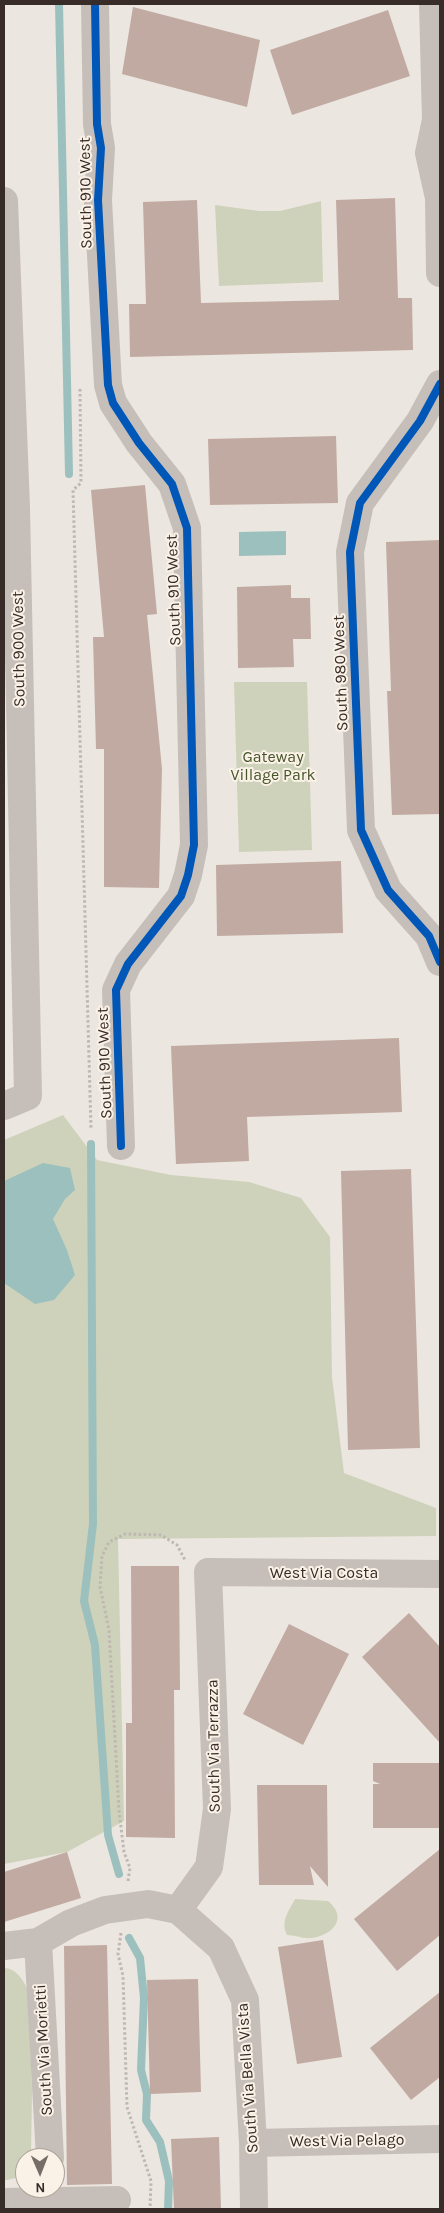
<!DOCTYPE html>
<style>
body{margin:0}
#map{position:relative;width:444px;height:2213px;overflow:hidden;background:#ece6e0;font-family:Karla,sans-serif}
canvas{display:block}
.frame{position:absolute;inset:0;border:5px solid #372c27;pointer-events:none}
.north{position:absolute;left:15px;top:2148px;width:50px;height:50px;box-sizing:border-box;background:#faf1e7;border:1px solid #aca29a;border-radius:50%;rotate:179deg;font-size:14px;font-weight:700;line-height:20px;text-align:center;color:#372c27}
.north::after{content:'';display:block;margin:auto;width:18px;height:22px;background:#766d68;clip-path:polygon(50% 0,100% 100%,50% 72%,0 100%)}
</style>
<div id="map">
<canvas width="444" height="2213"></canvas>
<div class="frame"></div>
<div class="north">N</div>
</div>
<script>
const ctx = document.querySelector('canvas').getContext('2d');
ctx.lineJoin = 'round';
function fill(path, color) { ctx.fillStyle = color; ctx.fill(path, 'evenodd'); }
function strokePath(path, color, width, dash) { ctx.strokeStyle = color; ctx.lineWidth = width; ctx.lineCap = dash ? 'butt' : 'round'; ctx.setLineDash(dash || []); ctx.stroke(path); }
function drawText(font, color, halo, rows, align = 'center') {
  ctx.font = font + ' Karla,sans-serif'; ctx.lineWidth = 4; ctx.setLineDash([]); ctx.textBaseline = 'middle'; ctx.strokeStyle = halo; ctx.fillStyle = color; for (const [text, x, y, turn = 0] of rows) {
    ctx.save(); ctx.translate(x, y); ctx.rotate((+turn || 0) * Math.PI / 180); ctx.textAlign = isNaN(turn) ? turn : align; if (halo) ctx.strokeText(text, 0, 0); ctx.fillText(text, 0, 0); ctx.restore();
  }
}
const green = new Path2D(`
 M 321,201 L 323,282 L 219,286 L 215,205 L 259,211 L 280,211 Z
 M 234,682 L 307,682 L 312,850 L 239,852 Z
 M 63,1115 L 97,1160 L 171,1175 L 249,1182 L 301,1198 L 330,1237 L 332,1377 L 344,1473 L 436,1508 L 436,1536 L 118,1539 L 124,1821 L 67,1852 L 4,1864 L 4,1140 Z
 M 295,1899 L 328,1901 C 349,1918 332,1936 311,1938 C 303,1939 295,1935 287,1935 C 280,1921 289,1911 295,1899 Z
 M 4,1968 C 16,1968 23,1980 28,1990 L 32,2090 L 31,2155 L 30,2158 L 25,2158 C 25,2171 19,2180 4,2180 Z`);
const water = new Path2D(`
 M 286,531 L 286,555 L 239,556 L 239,532 Z
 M 43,1163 L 70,1168 L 75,1190 L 65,1199 L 53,1219 L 67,1250 L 75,1275 L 54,1300 L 35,1304 L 4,1283 L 4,1181 Z`);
const stream = new Path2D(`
 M 59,4 L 69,474
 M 91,1144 L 93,1524 L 84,1601 L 95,1645 L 108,1835 L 119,1874
 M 129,1938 L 140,1958 L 144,1998 L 141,2070 L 147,2094 L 146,2120 L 160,2142 L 169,2181 L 168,2209`);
const building = new Path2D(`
 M 133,7 L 260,40 L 247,107 L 122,74 Z
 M 388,10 L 410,76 L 292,115 L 270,50 Z
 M 395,198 L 398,298 L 412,298 L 413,350 L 130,357 L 129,304 L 146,304 L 143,202 L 197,200 L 201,303 L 339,300 L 336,200 Z
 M 336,436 L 338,503 L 210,505 L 208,439 Z
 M 145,485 L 157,614 L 147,615 L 162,769 L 159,888 L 104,887 L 104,749 L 96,749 L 93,637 L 104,637 L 91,490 Z
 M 440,540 L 440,814 L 392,815 L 387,691 L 391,691 L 386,542 Z
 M 291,585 L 291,598 L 310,598 L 311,639 L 293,639 L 294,667 L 238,668 L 237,587 Z
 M 341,861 L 343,933 L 217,936 L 216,865 Z
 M 399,1038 L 402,1112 L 247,1117 L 249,1161 L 176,1164 L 171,1046 Z
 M 411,1169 L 420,1448 L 348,1450 L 341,1171 Z
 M 131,1566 L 179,1566 L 180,1690 L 174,1690 L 175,1838 L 126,1837 L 126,1723 L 132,1723 Z
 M 409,1613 L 440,1647 L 440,1743 L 362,1657 Z
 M 289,1624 L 349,1654 L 303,1745 L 243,1714 Z
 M 373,1763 L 440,1763 L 440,1828 L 373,1828 L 373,1784 L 380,1784 L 373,1781 Z
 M 257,1785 L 327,1785 L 328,1887 L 310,1866 L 314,1885 L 259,1885 Z
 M 440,1849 L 440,1935 L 397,1971 L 354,1919 Z
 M 67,1852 L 81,1898 L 4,1922 L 4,1872 Z
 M 323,1940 L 342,2057 L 297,2064 L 278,1947 Z
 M 107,1945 L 112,2184 L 67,2185 L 64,1946 Z
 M 198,1979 L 201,2092 L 150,2094 L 147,1980 Z
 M 440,1992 L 440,2077 L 411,2100 L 370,2048 Z
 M 219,2137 L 221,2209 L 174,2209 L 171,2139 Z`);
const path = new Path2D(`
 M 80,389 L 81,483 L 73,490 L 91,1129
 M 128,1881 L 130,1868 L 124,1852 L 119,1811 L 109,1630 L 100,1587 L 102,1556 L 109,1542 L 125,1534 L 161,1535 L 177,1545 L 185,1560
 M 121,1933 L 118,1954 L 123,1976 L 127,2107 L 151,2181 L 150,2209`);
const minor = new Path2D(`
 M 95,4 L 97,124 L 101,148 L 98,200 L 108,385 L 113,403 L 139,443 L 172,484 L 187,528 L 194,845 L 188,875 L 181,896 L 128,964 L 116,990 L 121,1146
 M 433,4 L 436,120 L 429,153 L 439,198 L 440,273
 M 4,201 L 16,507 L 28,1096 L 4,1106
 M 440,384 L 420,421 L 360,503 L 350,552 L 361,830 L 388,890 L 429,936 L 440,962
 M 178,1910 L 209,1867 L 217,1809 L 208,1572 L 440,1574
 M 178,1910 L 221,1948 L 245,2000 L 253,2143 L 254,2209
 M 38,1942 L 50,2158
 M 4,1946 L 38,1942 L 71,1923 L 105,1910 L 148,1904 L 178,1910
 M 253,2143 L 440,2139
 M 4,2202 L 117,2200`);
const cycleway = new Path2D(`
 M 95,4 L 97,124 L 101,148 L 98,200 L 108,385 L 113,403 L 139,443 L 172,484 L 187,528 L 194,845 L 188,875 L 181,896 L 128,964 L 116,990 L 121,1146
 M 440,384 L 420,421 L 360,503 L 350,552 L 361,830 L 388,890 L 429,936 L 440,962`);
const streetNames = [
 ["South 910 West",86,193,-91],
 ["South 910 West",174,590,-92],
 ["South 900 West",19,649,-91],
 ["South 980 West",341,673,-92],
 ["South 910 West",105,1063,-92],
 ["West Via Costa",324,1573],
 ["South Via Terrazza",214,1746,-91],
 ["South Via Morietti",44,2050,-93],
 ["South Via Bella Vista",248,2078,-94],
 ["West Via Pelago",347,2141,-1]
];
const parkNames = [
 ["Gateway",273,757],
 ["Village Park",273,775]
];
fill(green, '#ced2ba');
fill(water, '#9cc0be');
strokePath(stream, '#9cc0be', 8);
fill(building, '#c1aaa1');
strokePath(path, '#bfb7b1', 3, [2.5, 2.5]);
strokePath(minor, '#c6bfb9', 28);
strokePath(cycleway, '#0057b8', 8);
drawText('16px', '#372c27', '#faf1e7', streetNames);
drawText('16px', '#47552a', '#faf1e7', parkNames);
</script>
